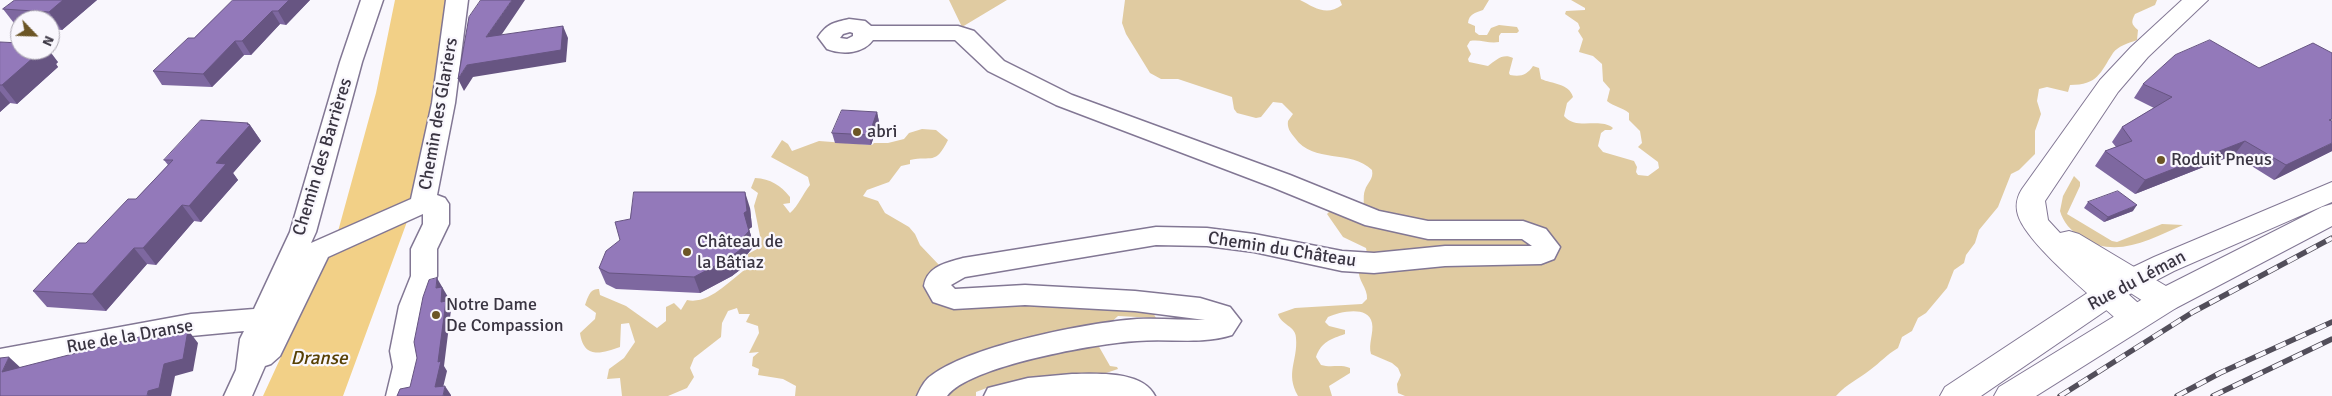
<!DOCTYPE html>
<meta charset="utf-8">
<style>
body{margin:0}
#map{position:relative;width:2332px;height:396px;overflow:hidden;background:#f9f7fd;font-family:Signika,sans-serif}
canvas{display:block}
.north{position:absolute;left:10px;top:10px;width:50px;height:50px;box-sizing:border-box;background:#f9f7fd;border:1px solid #ada9b2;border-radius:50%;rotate:114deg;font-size:14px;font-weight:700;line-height:20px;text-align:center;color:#3a3542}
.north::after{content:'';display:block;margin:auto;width:18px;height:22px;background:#6c5626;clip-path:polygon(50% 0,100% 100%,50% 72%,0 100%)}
</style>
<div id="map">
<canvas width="2332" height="396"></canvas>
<div class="north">N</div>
</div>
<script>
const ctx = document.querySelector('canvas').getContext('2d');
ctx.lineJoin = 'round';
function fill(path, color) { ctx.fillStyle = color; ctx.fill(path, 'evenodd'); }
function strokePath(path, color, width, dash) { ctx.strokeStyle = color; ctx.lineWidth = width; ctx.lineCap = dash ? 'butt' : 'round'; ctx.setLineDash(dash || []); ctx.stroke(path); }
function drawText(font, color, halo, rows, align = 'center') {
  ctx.font = font + ' Signika,sans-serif'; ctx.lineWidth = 4.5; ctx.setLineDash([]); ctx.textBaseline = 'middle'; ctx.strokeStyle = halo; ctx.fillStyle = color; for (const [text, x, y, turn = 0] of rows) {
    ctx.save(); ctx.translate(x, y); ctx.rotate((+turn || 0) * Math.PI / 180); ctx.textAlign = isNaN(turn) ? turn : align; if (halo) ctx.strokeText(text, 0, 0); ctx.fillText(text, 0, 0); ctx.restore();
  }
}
const green = new Path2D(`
 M 949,0 L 1007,0 L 962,27 Z
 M 1125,0 L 1300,0 C 1314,7 1326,17 1342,5 L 1340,0 L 1489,0 L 1483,10 C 1475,13 1469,14 1468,23 L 1475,26 L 1475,32 L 1479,35 L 1487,35 L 1491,28 L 1499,25 L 1517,27 L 1519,31 L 1517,33 L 1501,33 L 1499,36 L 1499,42 C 1489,44 1480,39 1470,41 L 1467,46 L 1471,54 L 1468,59 L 1469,62 L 1488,66 C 1496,60 1503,53 1513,58 L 1509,73 L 1510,75 C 1521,77 1527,75 1533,66 L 1539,68 L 1541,79 C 1552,84 1569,83 1573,97 L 1567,103 L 1564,116 C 1577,131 1599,117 1613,128 L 1611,130 L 1605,130 L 1601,133 L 1598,146 L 1603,152 L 1634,161 L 1637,167 L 1636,172 L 1638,175 L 1648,176 L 1659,168 L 1658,162 L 1638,147 L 1642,143 L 1640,131 L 1629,120 L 1629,113 C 1622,107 1614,107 1607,101 L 1610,89 L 1603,81 L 1602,64 L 1593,56 L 1579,52 L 1583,39 L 1578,31 L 1580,28 L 1578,23 L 1565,14 L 1566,11 L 1585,10 L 1585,8 L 1571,0 L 2157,0 L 2155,5 L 2135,14 C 2131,22 2131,24 2138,30 L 2137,40 C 2129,43 2118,46 2113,53 C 2100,73 2098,85 2070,85 L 2068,92 L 2047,87 L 2039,89 L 2037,101 L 2041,114 L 2035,131 L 2035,154 L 2019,170 L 2011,174 L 1998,207 L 1979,230 L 1975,243 L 1966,255 L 1964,263 L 1954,270 L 1947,288 L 1926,313 L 1918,318 L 1912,331 L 1902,337 L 1898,348 C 1886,355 1881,362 1870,370 C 1857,380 1848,383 1836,396 L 1405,396 L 1398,393 L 1397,384 L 1401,375 L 1398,368 L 1392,363 L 1371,354 C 1368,344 1374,333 1372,323 C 1368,305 1340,312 1328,317 L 1325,322 L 1329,326 L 1345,330 L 1345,334 C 1331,339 1321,342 1316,357 L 1321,365 C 1331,368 1340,364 1350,368 L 1350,373 L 1329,386 L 1332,396 L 1298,396 C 1285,373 1298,361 1296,338 C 1296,326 1281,325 1278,314 L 1295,308 L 1362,304 L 1367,299 C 1368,288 1357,280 1359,269 L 1369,264 L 1366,248 L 1343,237 L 1327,214 L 1331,210 L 1361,211 C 1366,202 1362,198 1365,190 C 1367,183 1374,179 1372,170 C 1351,149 1313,164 1295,138 C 1290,132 1287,128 1288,121 L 1293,114 L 1282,103 L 1273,102 L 1261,117 L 1256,118 L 1237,113 L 1234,109 L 1232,97 L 1178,79 L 1161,79 L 1150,73 L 1126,34 L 1122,23 Z
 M 922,129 L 936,130 L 948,140 C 935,166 932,155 910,160 L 910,164 L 901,166 L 889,182 L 867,190 L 863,196 L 878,201 L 885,213 L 909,227 L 915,234 L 920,245 L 940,266 L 938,301 C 954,314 965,308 982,300 L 1150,307 L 1156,318 L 1118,316 L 1094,338 L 1110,366 L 1117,367 L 1118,369 L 1103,374 L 1068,374 L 1064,377 C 1035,380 1004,380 976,392 L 976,396 L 795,396 L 796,386 L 783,379 L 758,375 L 759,369 L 752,366 L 753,357 L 759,352 L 749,353 L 759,333 L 758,326 L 746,322 L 750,314 L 739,314 L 737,308 L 728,311 L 722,323 L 721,337 L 694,358 L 690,368 L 694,377 L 687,388 L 668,396 L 622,396 L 620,378 L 607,379 L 609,369 L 624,358 L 635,342 L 629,323 L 621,324 L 620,347 C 602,353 584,360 580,333 L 595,319 L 596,313 L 585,305 C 588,297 590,288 599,289 L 600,295 L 626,306 L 657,328 L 666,321 L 666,307 L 674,303 L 681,310 L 687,300 C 710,305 730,279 749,267 L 748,254 L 757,249 L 760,236 L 754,206 L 758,193 L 751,188 L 755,178 C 771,179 780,185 790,197 L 790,203 L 783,204 L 790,213 C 799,205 802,195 810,185 L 808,177 L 771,157 L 782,140 L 788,144 L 792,151 L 819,141 L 872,145 L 874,143 L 888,143 L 904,139 L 909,133 Z
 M 2074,176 L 2080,182 L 2080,186 L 2067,214 L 2112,241 L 2117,242 L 2162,224 L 2183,225 C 2150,239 2116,260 2081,237 C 2071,231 2063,222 2060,211 L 2063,196 Z`);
const water = new Path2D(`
 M 395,0 L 448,0 L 443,59 L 408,219 L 343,396 L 263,396 L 337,235 L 376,93 Z`);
const minor = new Path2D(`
 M 361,0 L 383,0 L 362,62 L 316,232 L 311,243 L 411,199 L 432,103 L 446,0 L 468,0 L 455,103 L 437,195 L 445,198 L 449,204 L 449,224 L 437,249 L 437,276 L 427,306 L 418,351 L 421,367 L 414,396 L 386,396 L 393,367 L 390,351 L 399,306 L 411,276 L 411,249 L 423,224 L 423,214 L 328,257 L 280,356 L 271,364 L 265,366 L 252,396 L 224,396 L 236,370 L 240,339 L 244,331 L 191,336 L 0,371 L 0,349 L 191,314 L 254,309 L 290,232 L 340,62 Z
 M 849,19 L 865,21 L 871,26 L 958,26 L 974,31 L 1004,61 L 1072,95 L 1290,175 L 1379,211 L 1428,221 L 1523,221 L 1546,229 L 1560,247 L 1554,259 L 1541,264 L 1445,266 L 1374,273 L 1342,271 L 1254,252 L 1207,246 L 1156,245 L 965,277 L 951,285 L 955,289 L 1025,285 L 1135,291 L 1200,298 L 1230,307 L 1241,321 L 1232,335 C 1201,345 1169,338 1137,341 C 1098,343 969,366 947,396 L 917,396 C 920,389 925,379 932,375 C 973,345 1086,323 1137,319 C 1159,318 1182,320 1205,320 L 1135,311 L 1025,305 L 954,309 L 933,302 L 924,286 C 927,266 946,263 963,258 L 1156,227 L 1207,228 L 1254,234 L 1342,251 L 1374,253 L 1445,246 L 1532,246 L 1522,239 L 1428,239 L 1365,225 L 1272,187 L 1056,105 L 988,71 L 955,40 L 873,40 C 863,54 842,55 827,49 L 818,37 C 828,23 833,23 849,19 ZM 850,32 L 853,33 L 853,36 L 847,39 L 840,38 L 843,34 Z
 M 1072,374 C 1097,374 1142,370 1155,396 L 984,396 L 988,388 L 1028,378 Z`);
const tertiary = new Path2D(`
 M 2182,0 L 2208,0 L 2148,57 L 2118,92 L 2045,201 L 2048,220 L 2060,233 L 2069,231 L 2079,234 L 2176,292 L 2180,300 L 2176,308 L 2165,311 L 2154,308 L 2118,285 L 2146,310 L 2150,318 L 2146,326 L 2135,329 L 2124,326 C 2099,302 2027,245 2018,215 C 2015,205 2017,197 2022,189 L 2100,80 L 2131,47 Z`);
const primary = new Path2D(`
 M 2332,182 L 2332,202 L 2174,271 L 2130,294 L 1981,396 L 1940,396 L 1945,387 L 2110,278 L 2154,257 Z
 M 2332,204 L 2332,226 L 2176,308 L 2036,396 L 1994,396 L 1999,387 L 2154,292 L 2322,207 Z`);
const rail = new Path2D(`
 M 2060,396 L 2193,312 L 2332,238
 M 2177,396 L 2220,373 L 2332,322
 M 2213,396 L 2332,339`);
const wall = new Path2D(`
 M 15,0 L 97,0 L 62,30 L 50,29 L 50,20 L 20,20 L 20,28 L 17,27 L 3,9 Z
 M 233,0 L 310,0 L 286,25 L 280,24 L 251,55 L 244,55 L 212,87 L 162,85 L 153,71 L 194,38 Z
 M 0,42 L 58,62 L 56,64 L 58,67 L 17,104 L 10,103 L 0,112 Z
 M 2143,84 L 2332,151 L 2274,180 L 2234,155 L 2135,194 L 2095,166 L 2105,151 L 2116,147 L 2112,142 L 2122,127 L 2154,108 L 2134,98 Z
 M 877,112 L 879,122 L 871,145 L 835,143 L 832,133 Z
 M 248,123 L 249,125 L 250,125 L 261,141 L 233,173 L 238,180 L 201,222 L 194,221 L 156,265 L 147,264 L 106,311 L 47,307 L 33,291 L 136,199 L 168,165 L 164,160 Z
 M 2088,202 L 2133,211 L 2104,222 L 2084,208 Z
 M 750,208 L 752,227 L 749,229 L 754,246 L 745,257 L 745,266 L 732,276 L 700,293 L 616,289 L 606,284 L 599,268 Z`);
const shadedWall = new Path2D(`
 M 63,0 L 97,0 L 62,30 L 49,12 Z
 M 289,0 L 310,0 L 286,25 L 278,11 Z
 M 512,0 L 525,0 L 492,49 L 486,37 Z
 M 272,11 L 280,24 L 251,55 L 242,41 Z
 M 563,26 L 568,38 L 566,62 L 473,77 L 464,91 L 458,79 L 467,65 Z
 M 235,41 L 244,55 L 212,87 L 203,74 Z
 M 41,50 L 49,50 L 58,62 L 56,64 L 58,67 L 17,104 L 2,85 Z
 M 0,91 L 10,103 L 0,112 Z
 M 877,112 L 879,122 L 871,145 L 869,135 Z
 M 248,123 L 250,125 L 261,141 L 233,173 L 238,180 L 201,222 L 189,206 L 216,163 Z
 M 2245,141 L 2234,155 L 2135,194 L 2145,180 Z
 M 2332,143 L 2332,151 L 2274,180 L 2286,165 Z
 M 745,192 L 750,208 L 752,227 L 749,229 L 754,246 L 745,257 L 745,266 L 732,276 L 700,293 L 694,277 L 740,241 Z
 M 182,205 L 194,221 L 156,265 L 143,248 Z
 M 2137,205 L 2133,211 L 2104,222 L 2108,217 Z
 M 134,248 L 147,264 L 106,311 L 92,294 Z
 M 437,278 L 448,297 L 447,303 L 451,310 L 444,366 L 447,371 L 441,396 L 435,387 L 441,302 L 436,288 Z
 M 188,330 L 198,343 L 193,371 L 175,376 L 171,396 L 147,396 L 148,391 L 164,364 Z
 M 155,333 L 166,346 L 154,339 Z
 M 9,357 L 22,369 L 2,372 Z
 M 445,386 L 451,395 L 451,396 L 443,396 Z`);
const building = new Path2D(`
 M 15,0 L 63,0 L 49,12 L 3,9 Z
 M 233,0 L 289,0 L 278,11 L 272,11 L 242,41 L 235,41 L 203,74 L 153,71 L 188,38 L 194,38 Z
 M 481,0 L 512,0 L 486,37 L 563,26 L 561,50 L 467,65 L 458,79 L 469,17 Z
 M 2210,40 L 2259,68 L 2313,43 L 2332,53 L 2332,119 L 2329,120 L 2332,121 L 2332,143 L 2286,165 L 2245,141 L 2145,180 L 2105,151 L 2132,141 L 2122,127 L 2172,97 L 2143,84 L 2175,55 Z
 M 0,42 L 20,43 L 20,50 L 42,50 L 2,85 L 0,85 Z
 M 842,110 L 877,112 L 869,135 L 832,133 Z
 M 201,120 L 248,123 L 247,124 L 250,125 L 216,163 L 226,164 L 189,206 L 182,205 L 143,248 L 134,248 L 92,294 L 33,291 L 78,243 L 86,243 L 128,199 L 136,199 L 173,160 L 164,160 Z
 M 2118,191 L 2137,205 L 2108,217 L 2088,202 Z
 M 634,192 L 745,192 L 747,211 L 744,213 L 749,231 L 740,241 L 740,250 L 726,260 L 694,277 L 609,273 L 599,268 L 606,251 L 620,240 L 615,222 L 630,219 Z
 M 437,278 L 436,288 L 442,287 L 441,302 L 446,301 L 438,362 L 441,361 L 435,387 L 445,386 L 443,396 L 397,396 L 400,389 L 410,387 L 417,358 L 414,342 L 423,297 L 429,280 Z
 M 188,330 L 183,359 L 164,364 L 159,388 L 148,391 L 147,396 L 0,396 L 0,358 L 9,357 L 2,372 L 155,333 L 154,339 Z`);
const markers = [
 [857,132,5,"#6c5626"],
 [2161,160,5,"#6c5626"],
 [687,252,5,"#6c5626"],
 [436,315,5,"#6c5626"]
];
const streetNames = [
 ["Chemin des Glariers",439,114,-80],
 ["Chemin des Barrières",323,157,-73],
 ["Chemin du Château",1282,250,9],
 ["Rue du Léman",2137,281,-28],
 ["Rue de la Dranse",130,337,-10]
];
const poiNames = [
 ["abri",867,132],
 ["Roduit Pneus",2171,160],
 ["Château de",697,242],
 ["la Bâtiaz",697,263],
 ["Notre Dame",446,305],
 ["De Compassion",446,326]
];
const waterNames = [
 ["Dranse",319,359]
];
fill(green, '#e0cba1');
fill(water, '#f2d087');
strokePath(minor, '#827794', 3);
strokePath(tertiary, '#827794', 2);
strokePath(primary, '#827794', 2);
fill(minor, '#fff');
fill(tertiary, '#fff');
fill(primary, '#fff');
strokePath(rail, '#524e5a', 5.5);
strokePath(rail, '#f9f7fd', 4, [11]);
fill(wall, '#7e68a0');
fill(shadedWall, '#675582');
fill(building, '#9379ba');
strokePath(building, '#675582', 1);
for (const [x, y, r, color] of markers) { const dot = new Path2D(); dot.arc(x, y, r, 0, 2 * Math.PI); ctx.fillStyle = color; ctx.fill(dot); strokePath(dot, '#f9f7fd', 2); }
drawText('18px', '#3a3542', '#f9f7fd', streetNames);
drawText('18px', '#3a3542', '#f9f7fd', poiNames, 'left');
drawText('italic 19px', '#574004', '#f9f7fd', waterNames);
</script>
